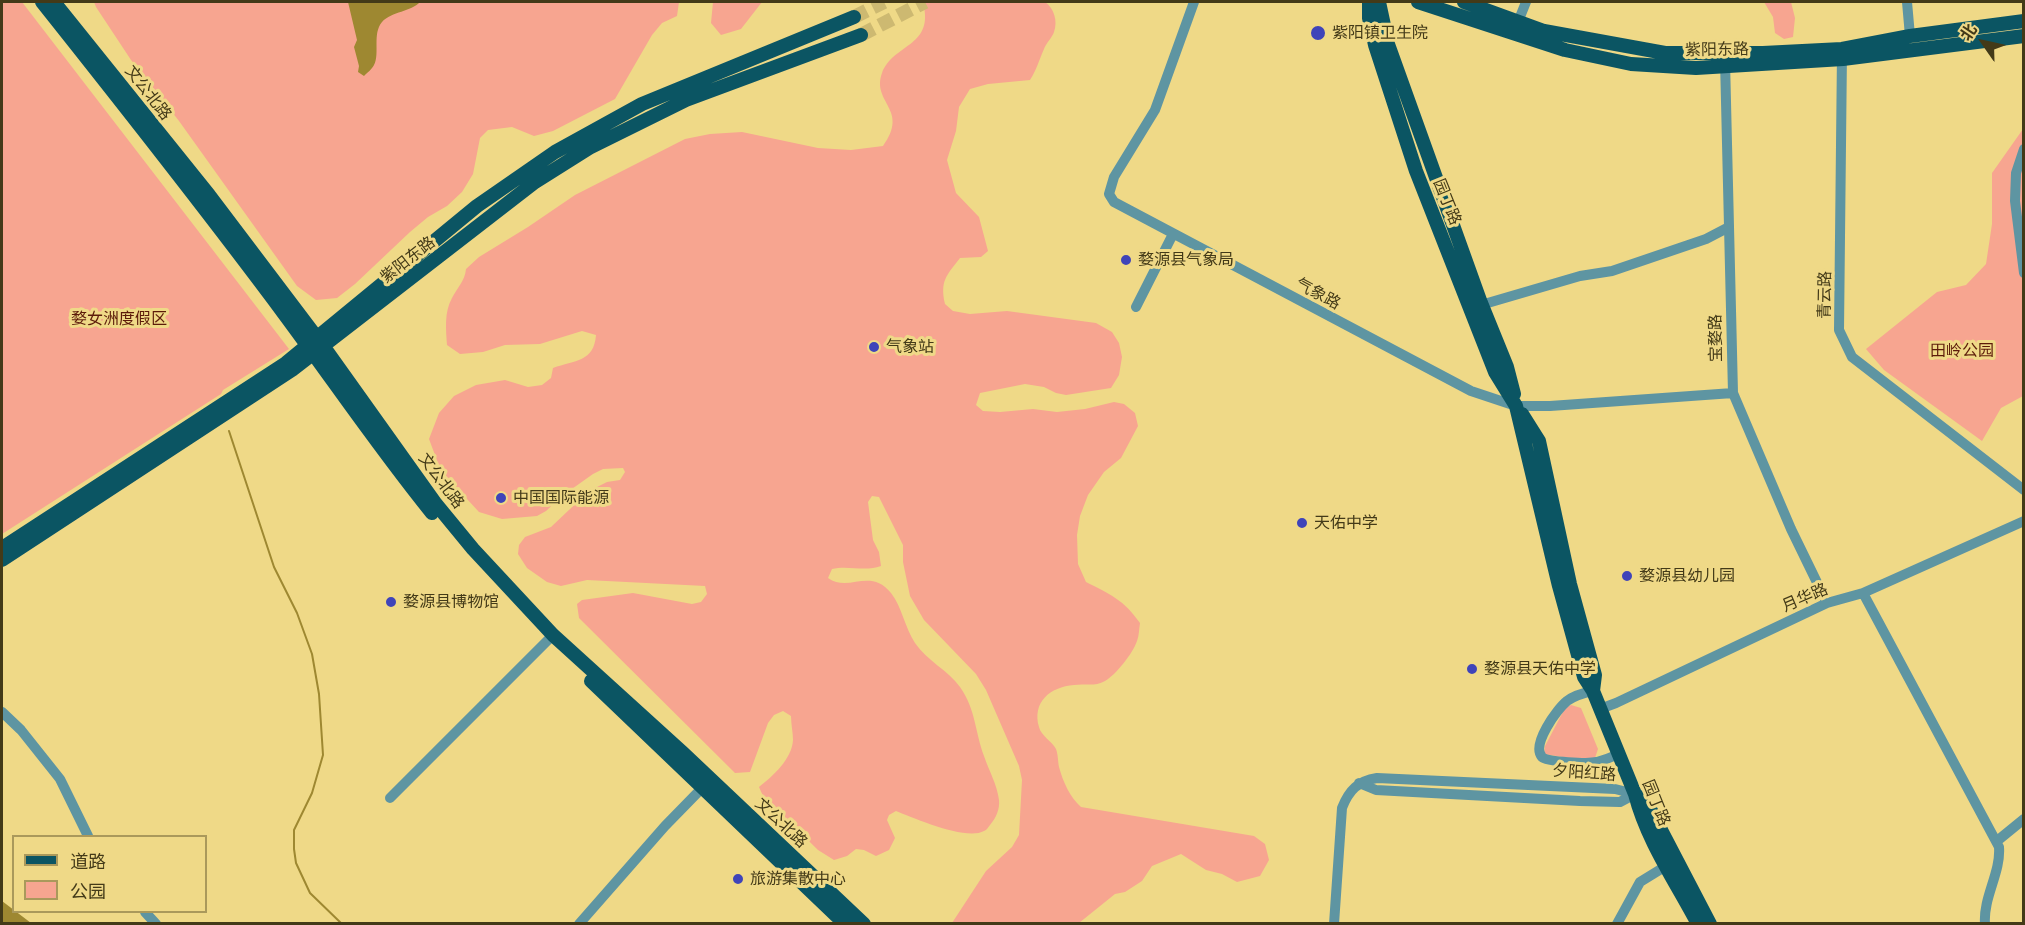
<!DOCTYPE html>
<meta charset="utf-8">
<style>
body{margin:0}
#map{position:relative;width:2025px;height:925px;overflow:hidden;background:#efd987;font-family:Quicksand,"Noto Sans SC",sans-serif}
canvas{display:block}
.frame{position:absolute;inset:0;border:3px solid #433a18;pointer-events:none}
.legend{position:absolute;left:12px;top:835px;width:195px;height:78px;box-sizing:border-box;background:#efd987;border:2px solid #aa995b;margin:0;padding:8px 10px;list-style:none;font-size:18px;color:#433a18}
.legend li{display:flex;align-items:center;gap:12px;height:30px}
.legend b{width:30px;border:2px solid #aa995b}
.north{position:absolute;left:1953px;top:12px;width:60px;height:60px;-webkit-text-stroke:4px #efd987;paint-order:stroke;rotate:304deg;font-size:16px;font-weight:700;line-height:24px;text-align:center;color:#433a18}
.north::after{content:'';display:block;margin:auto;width:21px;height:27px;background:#433a18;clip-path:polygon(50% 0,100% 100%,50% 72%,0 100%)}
</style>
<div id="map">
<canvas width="2025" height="925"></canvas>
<div class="frame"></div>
<ul class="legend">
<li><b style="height:8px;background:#0b5563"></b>道路</li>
<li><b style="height:16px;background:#f7a590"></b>公园</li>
</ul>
<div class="north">北</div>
</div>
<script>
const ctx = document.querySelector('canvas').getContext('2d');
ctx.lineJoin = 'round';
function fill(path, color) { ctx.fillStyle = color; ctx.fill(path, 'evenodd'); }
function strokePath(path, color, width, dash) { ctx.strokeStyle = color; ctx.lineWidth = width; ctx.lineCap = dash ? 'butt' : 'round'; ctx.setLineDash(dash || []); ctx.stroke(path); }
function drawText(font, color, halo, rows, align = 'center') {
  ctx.font = font + ' Quicksand,"Noto Sans SC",sans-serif'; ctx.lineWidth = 6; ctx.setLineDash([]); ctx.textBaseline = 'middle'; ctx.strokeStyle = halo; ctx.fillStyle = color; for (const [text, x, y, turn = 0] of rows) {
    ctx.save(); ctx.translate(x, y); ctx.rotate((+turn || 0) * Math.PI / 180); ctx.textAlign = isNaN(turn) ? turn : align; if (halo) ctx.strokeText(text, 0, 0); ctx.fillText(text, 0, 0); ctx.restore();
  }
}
const green = new Path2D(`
 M 2,2 L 22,2 L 289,349 L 223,390 L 221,394 L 2,534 Z
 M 94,2 L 679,2 L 677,16 L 662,23 L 652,35 L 615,99 L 553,131 L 534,136 L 512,127 L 488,130 L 480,138 L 473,174 L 462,192 L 447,206 L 428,217 L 410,232 L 355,284 L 337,298 L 316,300 L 297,286 L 179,121 L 131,60 L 96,7 Z
 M 713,2 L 762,2 L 741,29 L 721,35 L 711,23 Z
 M 914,2 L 1045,2 C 1054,8 1058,21 1054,32 C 1052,38 1046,43 1044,49 C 1039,60 1037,69 1030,80 L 988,84 L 970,89 L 959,107 L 956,131 L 947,160 L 956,193 L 979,217 L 988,251 L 981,257 L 960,258 C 946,276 940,281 945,304 L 953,311 L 970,314 L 1007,311 L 1096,323 L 1112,332 L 1119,343 L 1122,357 L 1119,375 L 1111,388 L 1066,395 L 1056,393 L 1044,387 L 1025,384 L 980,393 L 976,405 L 983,411 L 1000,412 L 1033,409 L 1057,412 L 1085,409 L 1114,402 L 1124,404 L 1135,413 L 1138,426 L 1121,458 L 1104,472 L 1088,495 L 1080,516 L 1077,535 L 1078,564 L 1086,582 C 1110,594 1124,600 1140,623 C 1139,629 1139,636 1137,641 C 1133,653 1116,675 1105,681 C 1095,687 1084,683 1074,685 C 1050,687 1032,702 1039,727 C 1041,736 1052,741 1056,749 C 1058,754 1058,762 1059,767 C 1063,782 1070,797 1081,807 L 1254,836 L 1265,844 L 1269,860 L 1260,876 L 1237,882 L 1222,874 L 1206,870 L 1181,854 L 1152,866 L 1142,881 L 1125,892 L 1115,894 L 1079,923 L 952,923 L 986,871 L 1012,847 L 1019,835 L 1022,780 L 1019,766 L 986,690 L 976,674 L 924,620 L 910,596 L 903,562 L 903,545 L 879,497 L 872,496 L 868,502 L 873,540 L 879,552 L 881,566 C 865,572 848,565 832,569 L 828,578 C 849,593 870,567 891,593 C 902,607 905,628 915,643 C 927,661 948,670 960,687 C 976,710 975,732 984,756 C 989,771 997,784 999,800 C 1000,809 996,818 990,825 C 988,827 987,830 984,831 C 966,841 914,818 896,811 L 889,815 L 887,820 L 895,838 L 889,850 L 876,856 L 864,850 L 856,849 L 847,856 L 834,860 L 818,850 L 763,796 L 759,787 C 773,776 792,759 793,740 C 793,733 791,724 791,716 L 783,711 L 774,715 L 768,723 L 750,772 L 735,773 L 579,618 L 577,604 L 582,600 L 633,593 L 692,604 L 701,602 L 707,594 L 705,586 L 587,580 L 561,586 L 547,582 L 527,568 L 518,554 L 519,545 L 525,537 L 551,527 L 589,491 L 607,482 L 620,480 L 625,472 L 623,468 L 603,469 L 593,474 L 562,496 L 546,511 L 537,516 L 502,519 L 479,512 L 441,471 L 429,439 L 439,413 L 454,396 L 476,385 L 505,380 L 528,387 L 542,385 L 551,378 L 553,368 C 575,360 594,362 596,335 L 582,331 L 540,344 L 505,345 L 483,352 L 460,354 L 447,345 C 446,330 444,312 452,298 C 457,288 465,281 466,269 L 479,257 L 528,227 L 575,195 L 685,139 L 710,134 L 742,132 L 818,148 L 851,150 L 883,146 C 910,109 871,103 882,73 C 893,44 932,47 924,7 Z
 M 1764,2 L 1791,2 L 1795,18 L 1793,37 L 1784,39 L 1775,33 L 1773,17 Z
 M 2023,129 L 2023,396 L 2001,408 L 1982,441 L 1884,370 L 1866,349 L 1937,292 L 1966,285 L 1986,264 L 1992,224 L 1992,173 Z
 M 1571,705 L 1581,708 L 1598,749 L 1595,758 L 1587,761 L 1544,754 L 1545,746 L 1565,708 Z`);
const water = new Path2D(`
 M 348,2 L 420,2 C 411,12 392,11 382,22 C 372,34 380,53 374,65 C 372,69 367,73 364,76 L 358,72 L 359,66 L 354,47 L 357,40 Z
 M 2,901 L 31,923 L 2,923 Z`);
const stream = new Path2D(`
 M 229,431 L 274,567 L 297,613 L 312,654 L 319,694 L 323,755 L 312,793 L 294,830 L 294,849 L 296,863 L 310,893 L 342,924`);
const majorTunnel = new Path2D(`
 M 854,17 L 884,2
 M 861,35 L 925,2`);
const minor = new Path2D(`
 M 1194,2 L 1155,110 L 1114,177 L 1109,194 L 1114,202 L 1471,391 L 1516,406 L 1550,406 L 1733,393
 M 1907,2 L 1910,36
 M 1516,27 L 1526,2
 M 1842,52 L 1839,330 L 1852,357 L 2024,490
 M 1725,60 L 1733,393 L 1791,529 L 1827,603
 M 2024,149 L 2016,173 L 2015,201 L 2024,273
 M 1136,307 L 1173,234
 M 1474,307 L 1580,276 L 1612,271 L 1706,239 L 1729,227
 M 1863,593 L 1999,847 C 2001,873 1983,897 1985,924
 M 1593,691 C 1583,693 1575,695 1567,701 C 1557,709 1531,745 1542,757 C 1547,762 1588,764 1597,762 C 1604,760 1612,757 1619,754
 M 1600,709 L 1616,703 L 1827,603 L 1863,593 L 2024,521
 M 2,712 L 21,730 L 60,779 L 88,836
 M 1359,783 L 1376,790 L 1580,801 L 1620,802 L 1635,794
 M 390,798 L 553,635
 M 1997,841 L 2024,819
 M 145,912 L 156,924
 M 579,924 L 665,826 L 706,784
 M 1334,924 L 1342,808 C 1349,790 1358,781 1377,778 L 1615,789 L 1635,794
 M 1617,924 L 1640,882 L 1666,866`);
const major = new Path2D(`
 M 42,2 C 124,105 206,209 285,315 C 334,381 380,449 432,513
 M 54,2 L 209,195 L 324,347 L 436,504 L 473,549 L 553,635 L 683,753 L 864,924
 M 1369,2 L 1369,18 L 1375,45 L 1416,171 L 1495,372 L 1516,406 L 1559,586 L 1584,677 L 1593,691 L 1635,794 C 1647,841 1676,882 1698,924
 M 1379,2 L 1388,44 L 1481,303 L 1507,367 L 1514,394
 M 1418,2 L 1565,50 L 1631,64 L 1696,68 L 1843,59 L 2024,36
 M 1464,2 L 1544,31 L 1665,53 L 1763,53 L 1842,49 L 1910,36 L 2024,21
 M 1522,414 L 1539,441 L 1570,584 L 1595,675 L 1593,691
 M 2,548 L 286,363 L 477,206 L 555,152 L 642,104 L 854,17
 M 2,560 L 292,370 L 535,182 L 589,148 L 686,100 L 861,35
 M 591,681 L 845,924
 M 1635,794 L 1649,807 L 1710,924`);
const markers = [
 [1318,33,8,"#3f44b9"],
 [1126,260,6,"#3f44b9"],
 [874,347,6,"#3f44b9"],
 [501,498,6,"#3f44b9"],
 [1302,523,6,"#3f44b9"],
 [1627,576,6,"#3f44b9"],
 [391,602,6,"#3f44b9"],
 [1472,669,6,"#3f44b9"],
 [738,879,6,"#3f44b9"]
];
const poiNames = [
 ["紫阳镇卫生院",1332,33],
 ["婺源县气象局",1138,260],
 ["气象站",886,347],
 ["中国国际能源",513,498],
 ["天佑中学",1314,523],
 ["婺源县幼儿园",1639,576],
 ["婺源县博物馆",403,602],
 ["婺源县天佑中学",1484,669],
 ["旅游集散中心",750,879]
];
const streetNames = [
 ["紫阳东路",1717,50,-1],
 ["文公北路",148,93,52],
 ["园丁路",1447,202,68],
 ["紫阳东路",408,260,-38],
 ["气象路",1318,294,28],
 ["青云路",1825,295,-89],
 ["宝婺路",1716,338,-91],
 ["文公北路",441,481,53],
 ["月华路",1805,598,-23],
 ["夕阳红路",1584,773,4],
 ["园丁路",1656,803,68],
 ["文公北路",781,823,43]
];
const parkNames = [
 ["婺女洲度假区",119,319],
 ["田岭公园",1962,351]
];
fill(green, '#f7a590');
fill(water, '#9e8831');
strokePath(stream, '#9e8831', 2);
strokePath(majorTunnel, '#cdb971', 14, [14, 7]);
strokePath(minor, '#5e95a2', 10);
strokePath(major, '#0b5563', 14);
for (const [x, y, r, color] of markers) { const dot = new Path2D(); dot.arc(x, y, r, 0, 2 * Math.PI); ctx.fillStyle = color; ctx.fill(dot); strokePath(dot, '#efd987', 2); }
drawText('16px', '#433a18', '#efd987', poiNames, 'left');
drawText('16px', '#433a18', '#efd987', streetNames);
drawText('16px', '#5c1b0a', '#efd987', parkNames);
</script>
